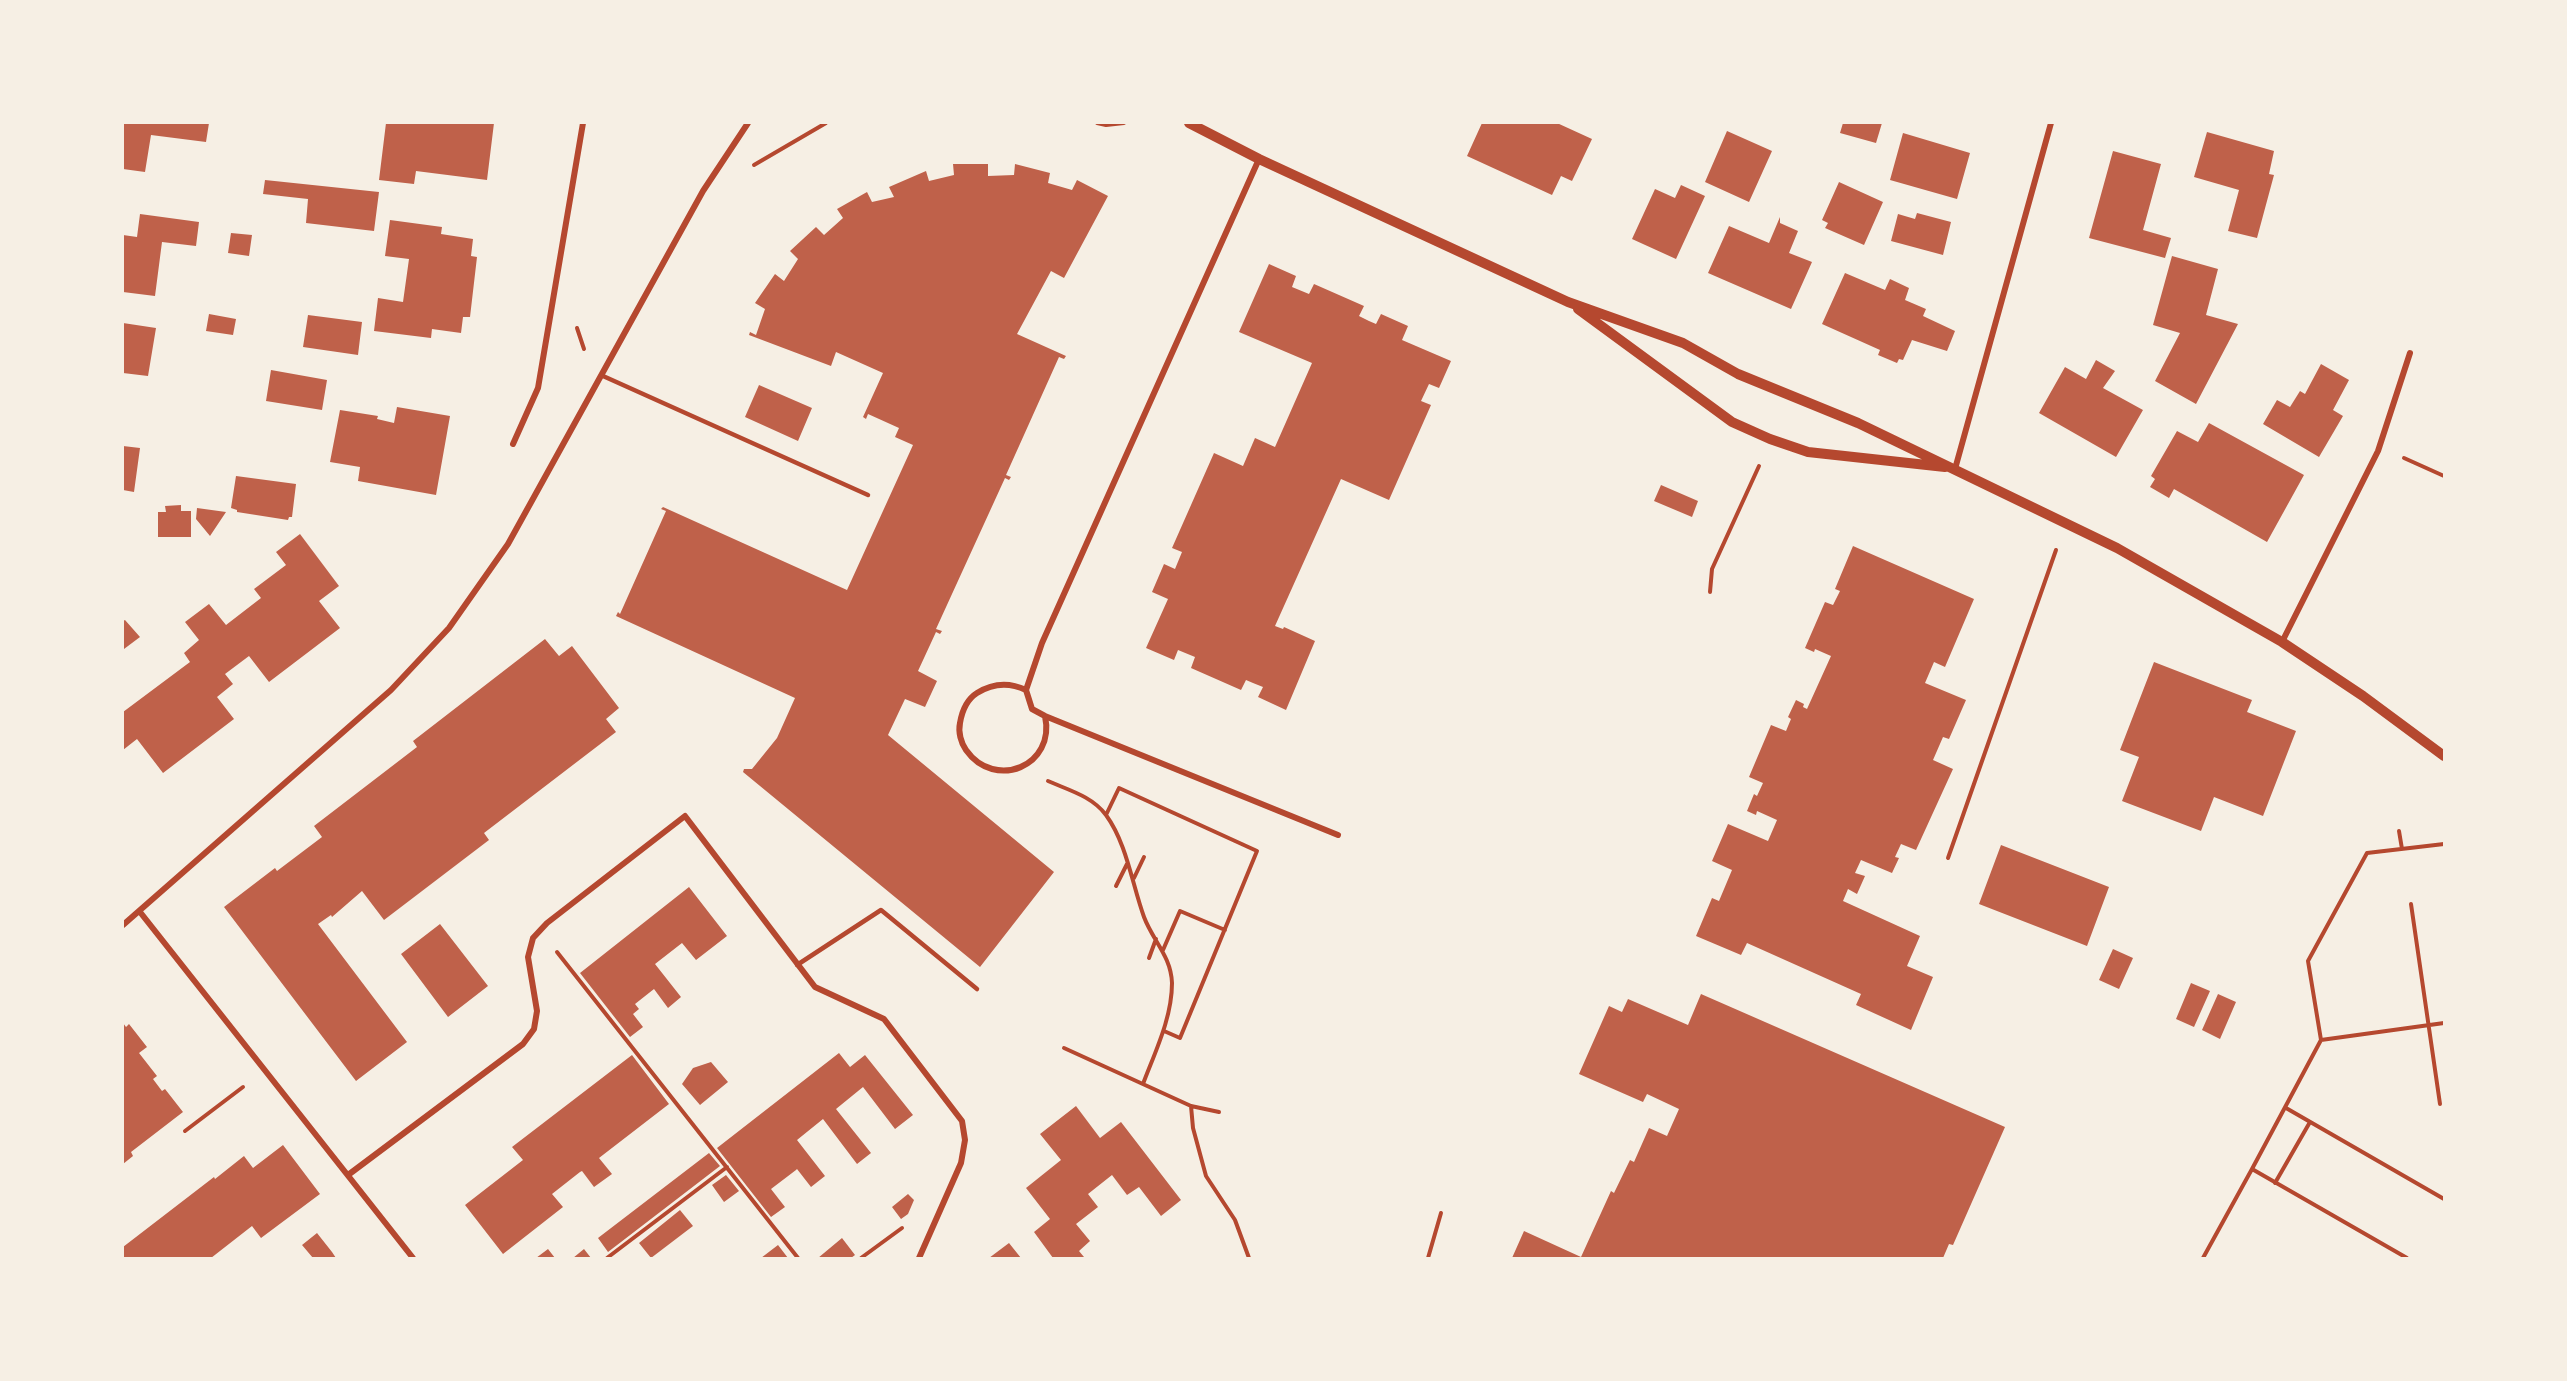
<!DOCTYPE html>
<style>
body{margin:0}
#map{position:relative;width:2567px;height:1381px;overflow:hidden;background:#f6efe4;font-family:Merriweather,serif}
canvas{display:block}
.frame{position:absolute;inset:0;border:124px solid #f6efe4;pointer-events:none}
</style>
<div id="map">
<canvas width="2567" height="1381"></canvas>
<div class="frame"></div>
</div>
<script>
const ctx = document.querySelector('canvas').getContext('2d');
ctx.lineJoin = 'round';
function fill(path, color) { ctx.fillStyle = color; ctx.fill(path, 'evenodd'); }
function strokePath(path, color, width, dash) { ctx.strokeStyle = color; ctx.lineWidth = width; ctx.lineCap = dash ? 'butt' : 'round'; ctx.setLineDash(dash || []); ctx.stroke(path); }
const building = new Path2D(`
 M 123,123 L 209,123 L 206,142 L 151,135 L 145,172 L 123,169 Z
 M 386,123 L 494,123 L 487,180 L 416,171 L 414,184 L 379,180 Z
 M 1482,123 L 1557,123 L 1592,139 L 1572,181 L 1561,176 L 1552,195 L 1467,156 Z
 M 1843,123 L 1882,123 L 1876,143 L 1840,133 Z
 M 1727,131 L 1772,151 L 1749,202 L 1705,182 Z
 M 2207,132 L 2274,151 L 2269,174 L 2274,175 L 2257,238 L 2228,231 L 2239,190 L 2194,177 Z
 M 1903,133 L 1970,153 L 1957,199 L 1890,180 Z
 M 2113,151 L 2161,164 L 2143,230 L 2171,238 L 2165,258 L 2089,238 Z
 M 953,164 L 988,164 L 988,176 L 1014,175 L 1015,164 L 1050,173 L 1048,183 L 1072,190 L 1077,180 L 1108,196 L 1064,278 L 1051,271 L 1017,334 L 1066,356 L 1064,359 L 1059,357 L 1006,475 L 1011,477 L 1009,480 L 1005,478 L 936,629 L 942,631 L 940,634 L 936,632 L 918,671 L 937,681 L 925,707 L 905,699 L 888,735 L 1054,872 L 980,967 L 743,772 L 744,769 L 752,769 L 777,738 L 795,698 L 616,616 L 618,612 L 620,614 L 666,511 L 661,509 L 663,507 L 847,590 L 913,445 L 895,437 L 899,428 L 868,414 L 866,419 L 863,417 L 883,373 L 836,352 L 831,366 L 749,335 L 750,332 L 756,335 L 765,309 L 755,303 L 775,274 L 784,281 L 798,259 L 790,251 L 816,227 L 824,235 L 843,218 L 837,209 L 867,192 L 872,202 L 894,197 L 889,187 L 926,171 L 929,181 L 954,175 Z
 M 265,180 L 379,192 L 374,231 L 306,223 L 308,199 L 263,194 Z
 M 1839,182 L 1883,202 L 1864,245 L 1825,228 L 1828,223 L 1822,220 Z
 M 1681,185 L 1705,196 L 1676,259 L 1632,239 L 1655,189 L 1675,198 Z
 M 1917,213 L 1951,222 L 1943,255 L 1891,241 L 1898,214 L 1915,219 Z
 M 140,214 L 199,222 L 196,246 L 162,242 L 155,296 L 123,292 L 123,235 L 137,237 Z
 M 1780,217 L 1780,223 L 1798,231 L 1789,253 L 1812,262 L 1791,309 L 1708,273 L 1729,226 L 1769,243 Z
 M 390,220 L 442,227 L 441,234 L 473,239 L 471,256 L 477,257 L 470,317 L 463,317 L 461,333 L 432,329 L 431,338 L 374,331 L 378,298 L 403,302 L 409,259 L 385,256 Z
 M 231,233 L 252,235 L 249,256 L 228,253 Z
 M 2172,256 L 2218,269 L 2206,315 L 2238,324 L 2196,404 L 2155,381 L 2180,333 L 2153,325 Z
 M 1269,264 L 1296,276 L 1292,287 L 1309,294 L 1314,284 L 1364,306 L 1359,316 L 1369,321 L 1376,324 L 1381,314 L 1408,326 L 1402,340 L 1451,361 L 1439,388 L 1429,384 L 1421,401 L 1431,405 L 1389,500 L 1341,479 L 1275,626 L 1283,629 L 1284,627 L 1315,641 L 1286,710 L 1258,697 L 1263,687 L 1253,683 L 1246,680 L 1241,690 L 1191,668 L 1195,657 L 1178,650 L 1174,660 L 1146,648 L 1168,599 L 1152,592 L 1164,564 L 1175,569 L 1182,552 L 1172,548 L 1214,453 L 1243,466 L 1255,438 L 1275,447 L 1312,363 L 1239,332 Z
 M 1845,273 L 1885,290 L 1890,279 L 1909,288 L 1905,300 L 1926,309 L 1923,316 L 1955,331 L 1947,351 L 1912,340 L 1903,360 L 1899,359 L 1897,363 L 1878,355 L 1880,350 L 1822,324 Z
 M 209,314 L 236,319 L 233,335 L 206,331 Z
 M 308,315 L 362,322 L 358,355 L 303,347 Z
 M 123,323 L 156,328 L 148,376 L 123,373 Z
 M 2096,360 L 2115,371 L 2103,388 L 2143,410 L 2116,457 L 2039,413 L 2065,367 L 2086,379 Z
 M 2321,364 L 2349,380 L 2333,410 L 2343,416 L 2319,457 L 2263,424 L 2277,400 L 2290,407 L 2300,391 L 2305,394 Z
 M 271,370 L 327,380 L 322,410 L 266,401 Z
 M 759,385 L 812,408 L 798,441 L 745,417 Z
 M 397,407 L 450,416 L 436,495 L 358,481 L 360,467 L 330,462 L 340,410 L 378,416 L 377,419 L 394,423 Z
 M 2209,423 L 2304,475 L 2267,542 L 2174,489 L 2169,498 L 2150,487 L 2155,479 L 2151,476 L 2177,431 L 2198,442 Z
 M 123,446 L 140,448 L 134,492 L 123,490 Z
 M 236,476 L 296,484 L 292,517 L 289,517 L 288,520 L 237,512 L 237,510 L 231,508 Z
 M 1661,485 L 1698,501 L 1692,517 L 1654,501 Z
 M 181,505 L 181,511 L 191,511 L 191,537 L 158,537 L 158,512 L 166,512 L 165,506 Z
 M 197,508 L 226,512 L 210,536 L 196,519 Z
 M 300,534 L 339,586 L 319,601 L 340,628 L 269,682 L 249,656 L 225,674 L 233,684 L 217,697 L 234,719 L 163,773 L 137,739 L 123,750 L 123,712 L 190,662 L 184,653 L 199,640 L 185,622 L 209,604 L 226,625 L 261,598 L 254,589 L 286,565 L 276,552 Z
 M 1853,546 L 1974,599 L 1945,667 L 1934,662 L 1925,683 L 1966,700 L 1949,739 L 1943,737 L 1933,760 L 1953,769 L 1916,850 L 1901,844 L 1895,857 L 1899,858 L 1892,873 L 1861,860 L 1855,873 L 1865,876 L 1857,894 L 1848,889 L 1843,901 L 1920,936 L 1907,966 L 1933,977 L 1911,1030 L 1856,1005 L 1861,994 L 1747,943 L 1741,955 L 1696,936 L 1712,898 L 1719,901 L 1732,870 L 1712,861 L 1728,824 L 1768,841 L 1777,820 L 1757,811 L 1756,815 L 1747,811 L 1754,794 L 1757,796 L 1763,783 L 1749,777 L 1771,725 L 1786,731 L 1791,719 L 1788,717 L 1796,700 L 1804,704 L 1803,707 L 1807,709 L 1831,656 L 1815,649 L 1814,652 L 1805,648 L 1825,602 L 1833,605 L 1840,591 L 1835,589 Z
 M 125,620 L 140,637 L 124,649 L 123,621 Z
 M 545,639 L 559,656 L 572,646 L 619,708 L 606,719 L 616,732 L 484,833 L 489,840 L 384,920 L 362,891 L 332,917 L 331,915 L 318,924 L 407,1042 L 356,1081 L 224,907 L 275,868 L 277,871 L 322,837 L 314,826 L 417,747 L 413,741 Z
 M 2154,662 L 2252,700 L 2247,712 L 2296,731 L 2263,816 L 2214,797 L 2201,831 L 2122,801 L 2139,757 L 2120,750 Z
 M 2001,845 L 2109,887 L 2087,946 L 1979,904 Z
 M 689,887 L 727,936 L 696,960 L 682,943 L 655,964 L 681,997 L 668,1008 L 654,989 L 635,1004 L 639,1009 L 633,1014 L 643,1027 L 630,1037 L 580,973 Z
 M 440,924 L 488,986 L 448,1017 L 401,954 Z
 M 2113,949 L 2133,958 L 2119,989 L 2099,980 Z
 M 2191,983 L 2210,991 L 2194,1027 L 2176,1019 Z
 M 1701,994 L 2005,1127 L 1953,1245 L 1949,1244 L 1943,1258 L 1512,1258 L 1524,1231 L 1581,1257 L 1611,1191 L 1614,1193 L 1630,1160 L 1634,1162 L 1649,1128 L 1667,1136 L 1679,1109 L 1647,1094 L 1643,1102 L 1579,1074 L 1609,1006 L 1622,1012 L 1628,999 L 1688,1025 Z
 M 2218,994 L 2236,1002 L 2220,1039 L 2202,1030 Z
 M 123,1023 L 126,1027 L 129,1024 L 147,1047 L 139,1053 L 157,1076 L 153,1079 L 162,1091 L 165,1089 L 183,1112 L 131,1152 L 133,1156 L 123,1164 Z
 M 839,1053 L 850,1067 L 865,1055 L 913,1115 L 895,1129 L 863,1087 L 836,1109 L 871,1153 L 857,1164 L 823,1119 L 797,1140 L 825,1176 L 811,1187 L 797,1169 L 796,1170 L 771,1189 L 785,1207 L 771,1217 L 717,1148 Z
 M 632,1055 L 669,1104 L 599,1158 L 612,1174 L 594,1187 L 582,1171 L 580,1172 L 552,1194 L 563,1207 L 503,1254 L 465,1205 L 523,1160 L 512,1147 Z
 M 711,1062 L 728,1082 L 700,1105 L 682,1084 L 693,1068 Z
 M 1076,1106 L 1100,1138 L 1121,1122 L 1181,1200 L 1161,1216 L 1139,1187 L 1127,1195 L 1112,1175 L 1088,1194 L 1098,1207 L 1076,1224 L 1090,1241 L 1079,1251 L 1084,1257 L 1053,1258 L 1034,1232 L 1050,1219 L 1026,1188 L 1061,1160 L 1040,1134 Z
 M 283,1145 L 320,1194 L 261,1238 L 252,1226 L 211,1258 L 123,1258 L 123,1247 L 214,1177 L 215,1179 L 244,1156 L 253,1168 Z
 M 709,1153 L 720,1166 L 608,1252 L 598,1238 Z
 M 726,1175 L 739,1191 L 724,1202 L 712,1185 Z
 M 908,1194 L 914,1200 L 908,1214 L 901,1219 L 892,1207 Z
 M 680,1210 L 693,1226 L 651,1258 L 639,1243 Z
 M 317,1233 L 332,1252 L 336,1258 L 313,1258 L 302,1245 Z
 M 842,1238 L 855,1255 L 851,1258 L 818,1258 Z
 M 1009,1243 L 1021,1258 L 989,1258 Z
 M 778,1245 L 788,1258 L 761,1258 Z
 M 548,1249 L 555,1258 L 536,1258 Z
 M 584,1249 L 591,1258 L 573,1258 Z`);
const path = new Path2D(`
 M 1097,123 L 1106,125 L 1124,123
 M 754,165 L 826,123
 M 577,328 L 584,349
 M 2404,458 L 2444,476
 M 1710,592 L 1712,569 L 1759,466
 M 1048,781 C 1068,790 1092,796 1106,815 C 1127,844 1132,884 1144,917 C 1153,941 1171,956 1172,983 C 1172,1018 1155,1052 1143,1084
 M 1106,815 L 1119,788 L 1257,851 L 1180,1038 L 1164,1031
 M 2399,831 L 2402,849
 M 1948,858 L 2056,550
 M 1134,878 L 1144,857
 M 1116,886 L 1127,864
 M 2411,904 L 2440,1104
 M 1163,950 L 1180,911 L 1225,930
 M 557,952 L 798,1258
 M 1149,958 L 1156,939
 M 2321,1040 L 2444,1023
 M 1064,1048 L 1191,1106 L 1219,1112
 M 1191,1106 L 1193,1128 L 1206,1176 L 1235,1220 L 1249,1258
 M 2286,1108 L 2444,1199
 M 185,1131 L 243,1087
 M 2275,1183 L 2310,1122
 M 607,1258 L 727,1167
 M 861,1258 L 902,1228
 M 1428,1258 L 1441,1213
 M 2203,1258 L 2252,1169
 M 2407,1258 L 2252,1169 L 2321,1040 L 2308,961 L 2367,853 L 2444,844`);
const service = new Path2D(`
 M 603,376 L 868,495
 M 797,965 L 881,910 L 977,989`);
const minor = new Path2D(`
 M 1259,159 L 1042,643 L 1026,690 L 1032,709 L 1045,716 L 1338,835
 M 513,444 L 538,388 L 583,123
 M 1955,469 L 2051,123
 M 2282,642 L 2378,451 L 2410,353
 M 1026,690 C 1009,682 993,683 977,693 C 966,700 962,711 960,723 C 958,732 961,743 966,750 C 995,791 1056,766 1045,716
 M 140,912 L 413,1258
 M 123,925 L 391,690 L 449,628 L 508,544 L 703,191 L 748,123
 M 348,1175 L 523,1044 L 534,1029 L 537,1011 L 528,957 L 533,938 L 547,923 L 685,816 L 815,987 L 884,1019 L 962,1121 L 965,1140 L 961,1163 L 919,1258`);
const tertiary = new Path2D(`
 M 1189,123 L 1259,159 L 1568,302 L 1683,343 L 1738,374 L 1858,423 L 2117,548 L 2282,642 L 2363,696 L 2444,756
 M 1578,309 L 1732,422 L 1770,439 L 1808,452 L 1945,467`);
fill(building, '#bf614a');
strokePath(path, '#b5482f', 4);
strokePath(service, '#b5482f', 4.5);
strokePath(minor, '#b5482f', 6);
strokePath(tertiary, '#b5482f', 10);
</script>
